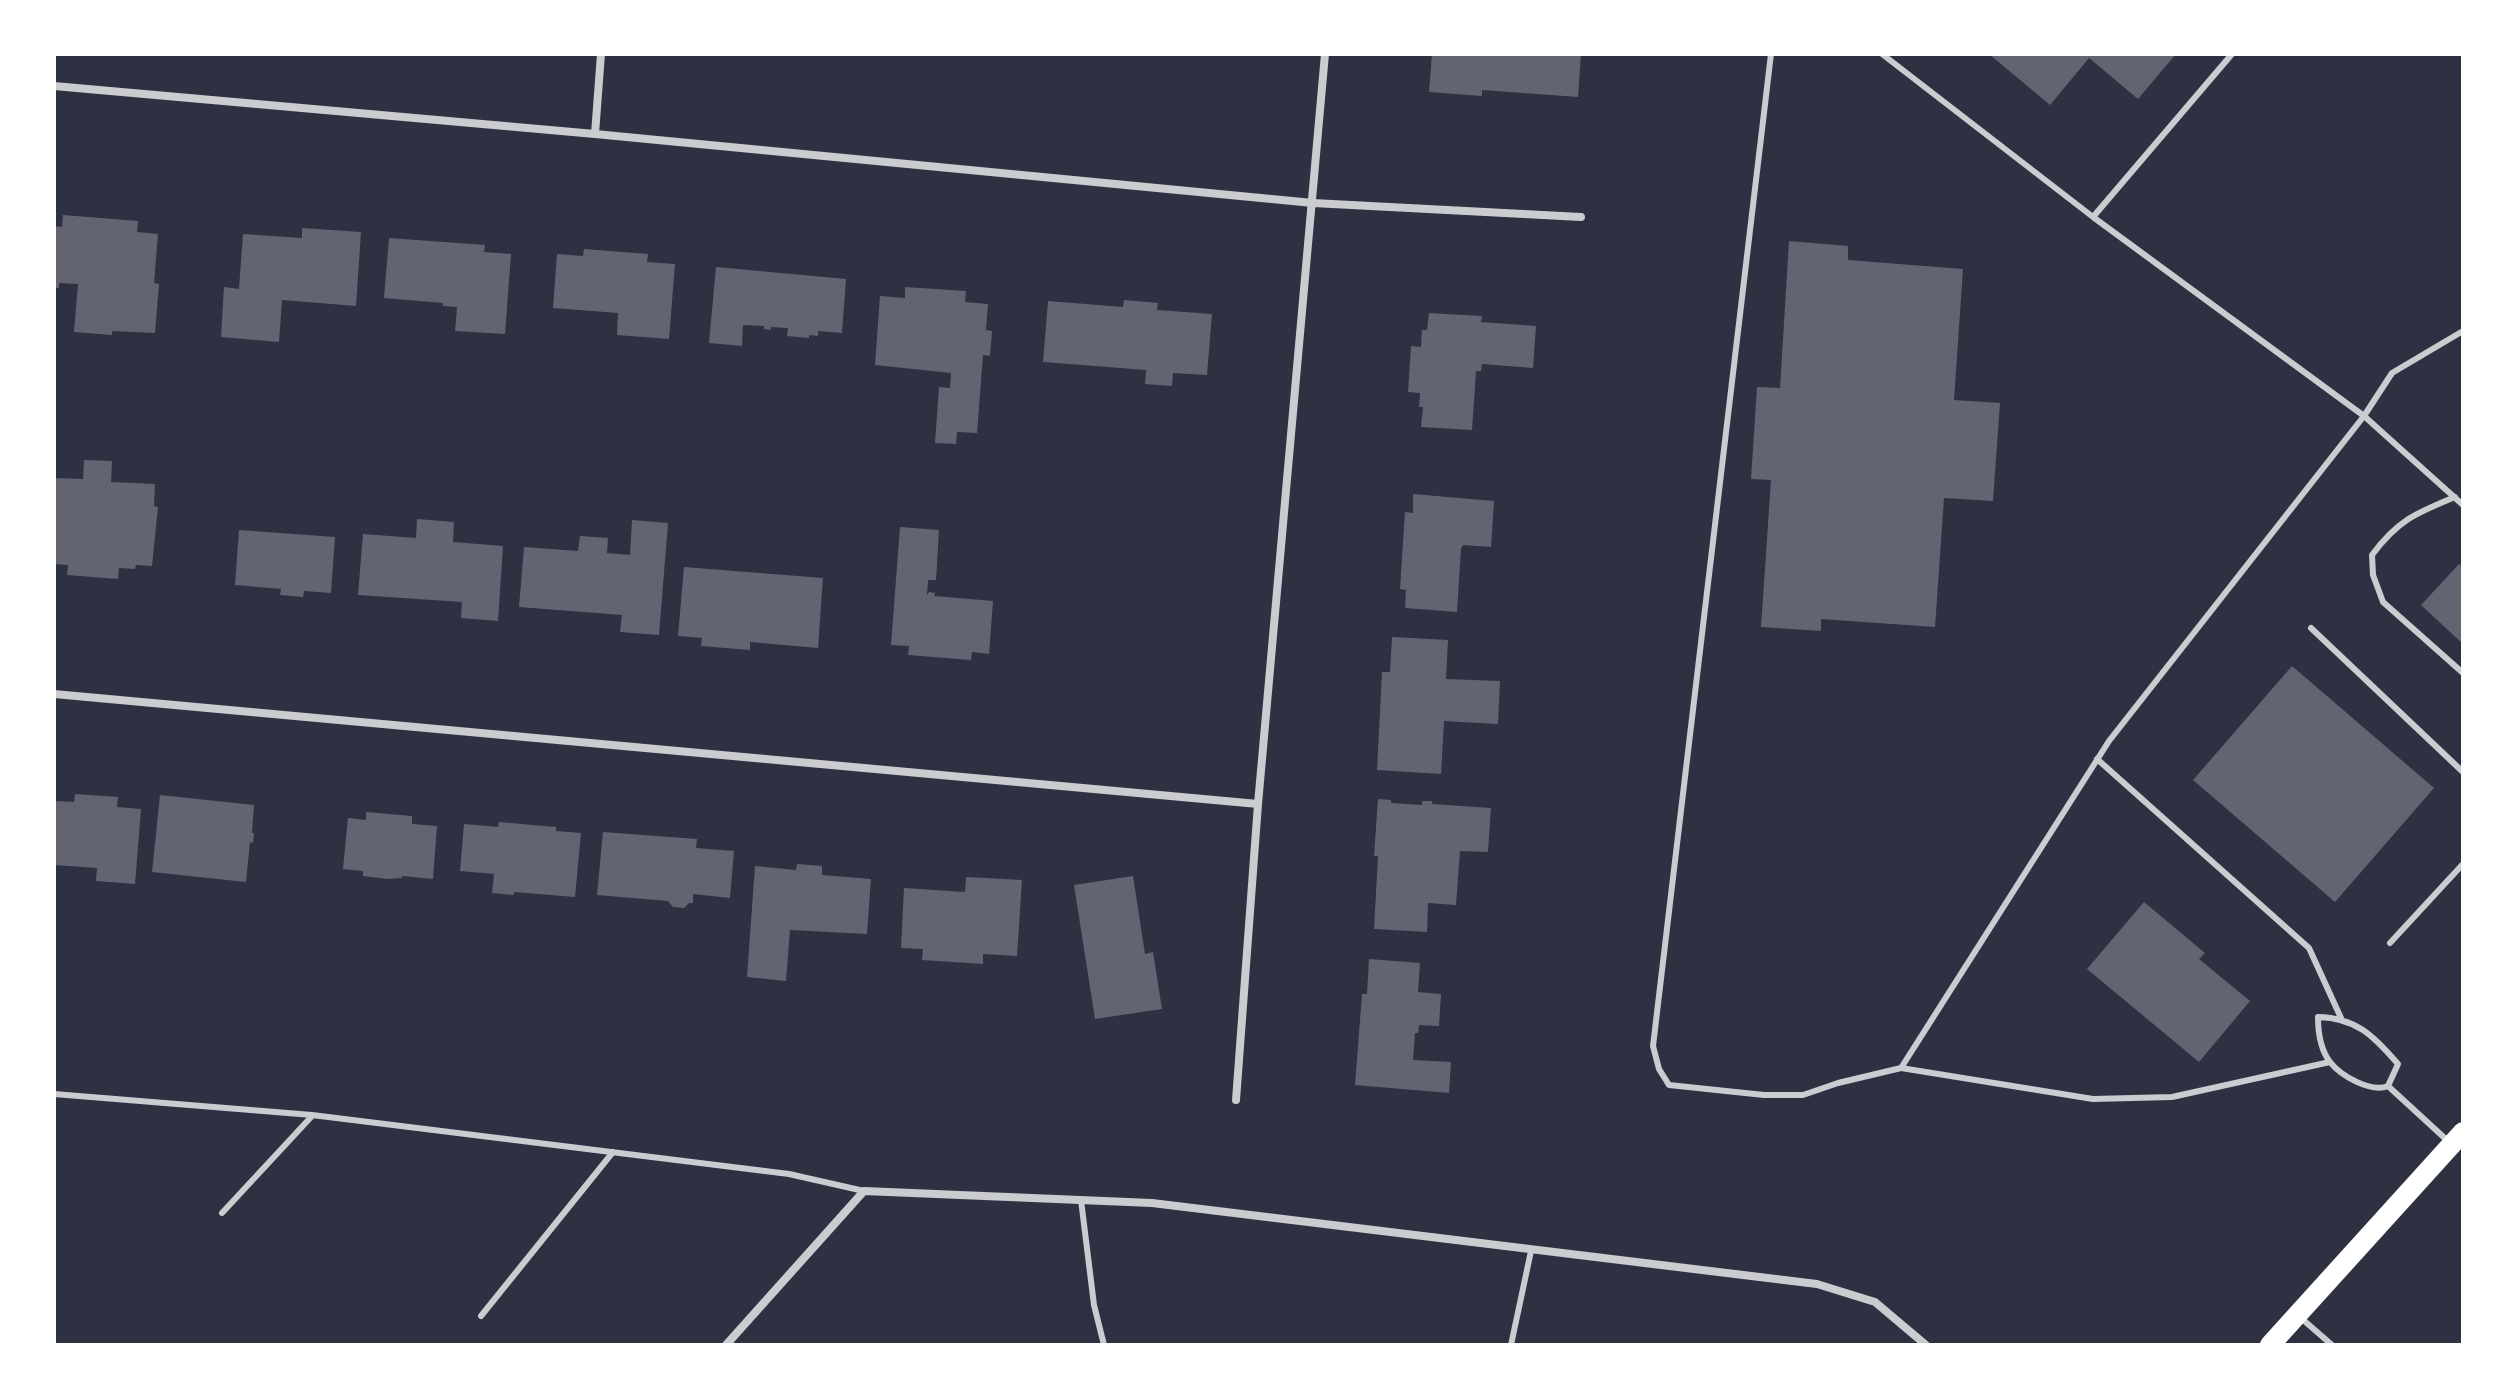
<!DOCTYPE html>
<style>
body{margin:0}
#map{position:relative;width:2517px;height:1399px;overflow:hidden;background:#2d3142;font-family:Montserrat,sans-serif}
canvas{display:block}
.frame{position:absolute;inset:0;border:56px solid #fff;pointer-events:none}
</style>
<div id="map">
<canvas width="2517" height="1399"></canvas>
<div class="frame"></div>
</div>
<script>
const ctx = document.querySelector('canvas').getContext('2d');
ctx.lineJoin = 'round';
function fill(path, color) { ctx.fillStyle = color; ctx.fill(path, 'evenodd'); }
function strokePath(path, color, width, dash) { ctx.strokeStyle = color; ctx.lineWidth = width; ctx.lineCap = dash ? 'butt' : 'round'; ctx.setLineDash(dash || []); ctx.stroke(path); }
const building = new Path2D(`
 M 1432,54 L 1581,54 L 1578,97 L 1482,90 L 1482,96 L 1429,92 Z
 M 1989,54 L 2176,54 L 2138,99 L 2089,58 L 2050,105 Z
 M 63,215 L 138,221 L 137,232 L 158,234 L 154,283 L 159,284 L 155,333 L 112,331 L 112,335 L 74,332 L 78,284 L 59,283 L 59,288 L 54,288 L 54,226 L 62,227 Z
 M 302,228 L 361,232 L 356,306 L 282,300 L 279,342 L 221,337 L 224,287 L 239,289 L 243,234 L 302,238 Z
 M 389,238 L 485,245 L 484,252 L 511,254 L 505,334 L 455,331 L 457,307 L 443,306 L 443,303 L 384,298 Z
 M 1789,241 L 1848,246 L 1848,260 L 1963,269 L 1954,400 L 2000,403 L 1993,501 L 1944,498 L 1935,627 L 1821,619 L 1821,631 L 1761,627 L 1771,480 L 1751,479 L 1757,387 L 1780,388 Z
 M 584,249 L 648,254 L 647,262 L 675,264 L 669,339 L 617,335 L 618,313 L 553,308 L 557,254 L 583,256 Z
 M 716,267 L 846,279 L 842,333 L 818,331 L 818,336 L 809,335 L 809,338 L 787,336 L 788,328 L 771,327 L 771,330 L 764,329 L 764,326 L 743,325 L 742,346 L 709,343 Z
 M 905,287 L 966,291 L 965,302 L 988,304 L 986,330 L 992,331 L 990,356 L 983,355 L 977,433 L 957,432 L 956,444 L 935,443 L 939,387 L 950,388 L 951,373 L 875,365 L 880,296 L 905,298 Z
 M 1124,300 L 1158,303 L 1157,310 L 1212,314 L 1207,375 L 1173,373 L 1172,386 L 1145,384 L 1146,370 L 1043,362 L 1048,301 L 1123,307 Z
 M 1429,313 L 1482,316 L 1481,322 L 1536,326 L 1533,368 L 1482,364 L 1481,371 L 1476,371 L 1472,430 L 1421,427 L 1423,407 L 1419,407 L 1420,393 L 1408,392 L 1411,346 L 1421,347 L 1422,330 L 1427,330 Z
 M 84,460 L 112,461 L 111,482 L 155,484 L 154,506 L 158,507 L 152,566 L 136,565 L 135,569 L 119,568 L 118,579 L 67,575 L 68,565 L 54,564 L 54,478 L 83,479 Z
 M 1413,494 L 1494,501 L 1491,547 L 1463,545 L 1461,549 L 1457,612 L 1405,608 L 1406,590 L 1400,589 L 1405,512 L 1413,513 Z
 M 417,519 L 454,522 L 453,542 L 503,546 L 498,621 L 461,618 L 462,602 L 358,595 L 363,534 L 416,538 Z
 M 632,520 L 668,523 L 659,635 L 620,632 L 622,615 L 519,607 L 524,547 L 578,551 L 580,536 L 608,538 L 607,553 L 630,555 Z
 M 900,527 L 939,530 L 936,580 L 928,580 L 927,595 L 929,592 L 935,593 L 934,596 L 993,601 L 989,654 L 972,652 L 971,660 L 908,655 L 909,646 L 891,645 Z
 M 239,530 L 335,537 L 331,593 L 304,591 L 303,597 L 280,595 L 281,589 L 235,585 Z
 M 2459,564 L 2463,567 L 2463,644 L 2421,605 Z
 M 684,567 L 823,578 L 818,648 L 750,642 L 750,650 L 701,646 L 702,638 L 678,636 Z
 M 1392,637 L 1448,640 L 1446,679 L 1500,681 L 1498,724 L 1444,721 L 1441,774 L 1377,770 L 1382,672 L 1390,672 Z
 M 2292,666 L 2434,788 L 2335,902 L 2193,780 Z
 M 75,794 L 118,797 L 117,807 L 141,809 L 135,884 L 96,881 L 97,868 L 54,865 L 54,801 L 74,802 Z
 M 160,795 L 254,805 L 252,833 L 254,833 L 253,843 L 250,842 L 246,882 L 152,872 Z
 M 1378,799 L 1391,800 L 1391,803 L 1422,805 L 1422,801 L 1432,801 L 1432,804 L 1491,808 L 1488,852 L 1460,851 L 1456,905 L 1428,903 L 1427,932 L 1374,929 L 1378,856 L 1374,856 Z
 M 366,812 L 412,816 L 412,824 L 437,826 L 433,879 L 402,876 L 402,878 L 388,879 L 363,876 L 363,871 L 343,869 L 348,818 L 366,820 Z
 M 499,822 L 556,827 L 556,831 L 581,833 L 575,897 L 514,892 L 514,895 L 492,893 L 494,874 L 460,871 L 464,824 L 498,827 Z
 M 603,832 L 697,839 L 696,848 L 734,851 L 730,898 L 693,894 L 693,903 L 689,903 L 684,908 L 673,907 L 668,901 L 597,895 Z
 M 797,864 L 822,866 L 822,875 L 871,879 L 867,934 L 790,930 L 786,981 L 747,977 L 755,866 L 796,870 Z
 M 1133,876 L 1145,954 L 1153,952 L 1162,1009 L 1095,1019 L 1074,885 Z
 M 966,877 L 1022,880 L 1017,956 L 983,954 L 983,964 L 922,960 L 923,949 L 901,948 L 904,888 L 965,892 Z
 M 2144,902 L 2205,953 L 2199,959 L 2250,1001 L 2199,1062 L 2087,969 Z
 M 1369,959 L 1420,963 L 1418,992 L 1441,994 L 1439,1026 L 1419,1025 L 1418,1033 L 1415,1033 L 1413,1060 L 1451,1062 L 1449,1093 L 1355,1085 L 1362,994 L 1367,994 Z`);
const service = new Path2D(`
 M 1771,54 L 1653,1046 L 1659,1069 L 1669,1085 L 1764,1095 L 1803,1095 L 1838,1083 L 1901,1068 L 2093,1099 L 2172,1097 L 2330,1062
 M 1882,54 L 2093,217 L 2364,416 L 2463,505
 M 2093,217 L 2232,54
 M 2455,497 C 2416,513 2398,520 2372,555 L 2373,575 L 2383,602 L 2463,673
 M 2311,628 L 2463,772
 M 2097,759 L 2309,948 L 2341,1018
 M 2390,943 L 2463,864
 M 2318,1017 C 2356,1018 2373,1035 2398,1064 L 2388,1086 C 2371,1093 2341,1076 2330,1062 C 2320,1049 2318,1032 2318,1017 Z
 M 1901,1068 L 2109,741 L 2364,416 L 2392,373 L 2463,331
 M 2388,1086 L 2449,1142
 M 54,1094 L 312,1115 L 789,1174 L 864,1191
 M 1081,1200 L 1094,1305 L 1104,1345
 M 222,1213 L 312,1116
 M 481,1316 L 613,1152
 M 2301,1318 L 2332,1345
 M 1511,1345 L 1531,1251`);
const minor = new Path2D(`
 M 54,86 L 595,134 L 1313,203 L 1581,217
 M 595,134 L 601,54
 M 54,694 L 1258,804
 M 1236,1100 L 1258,804 L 1325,54
 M 726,1345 L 864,1191 L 1152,1203 L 1817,1284 L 1875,1302 L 1926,1345`);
const primary = new Path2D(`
 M 2270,1345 L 2463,1132`);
fill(building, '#626471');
strokePath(service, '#caccd0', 6);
strokePath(minor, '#caccd0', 8);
strokePath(primary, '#fff', 20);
</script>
